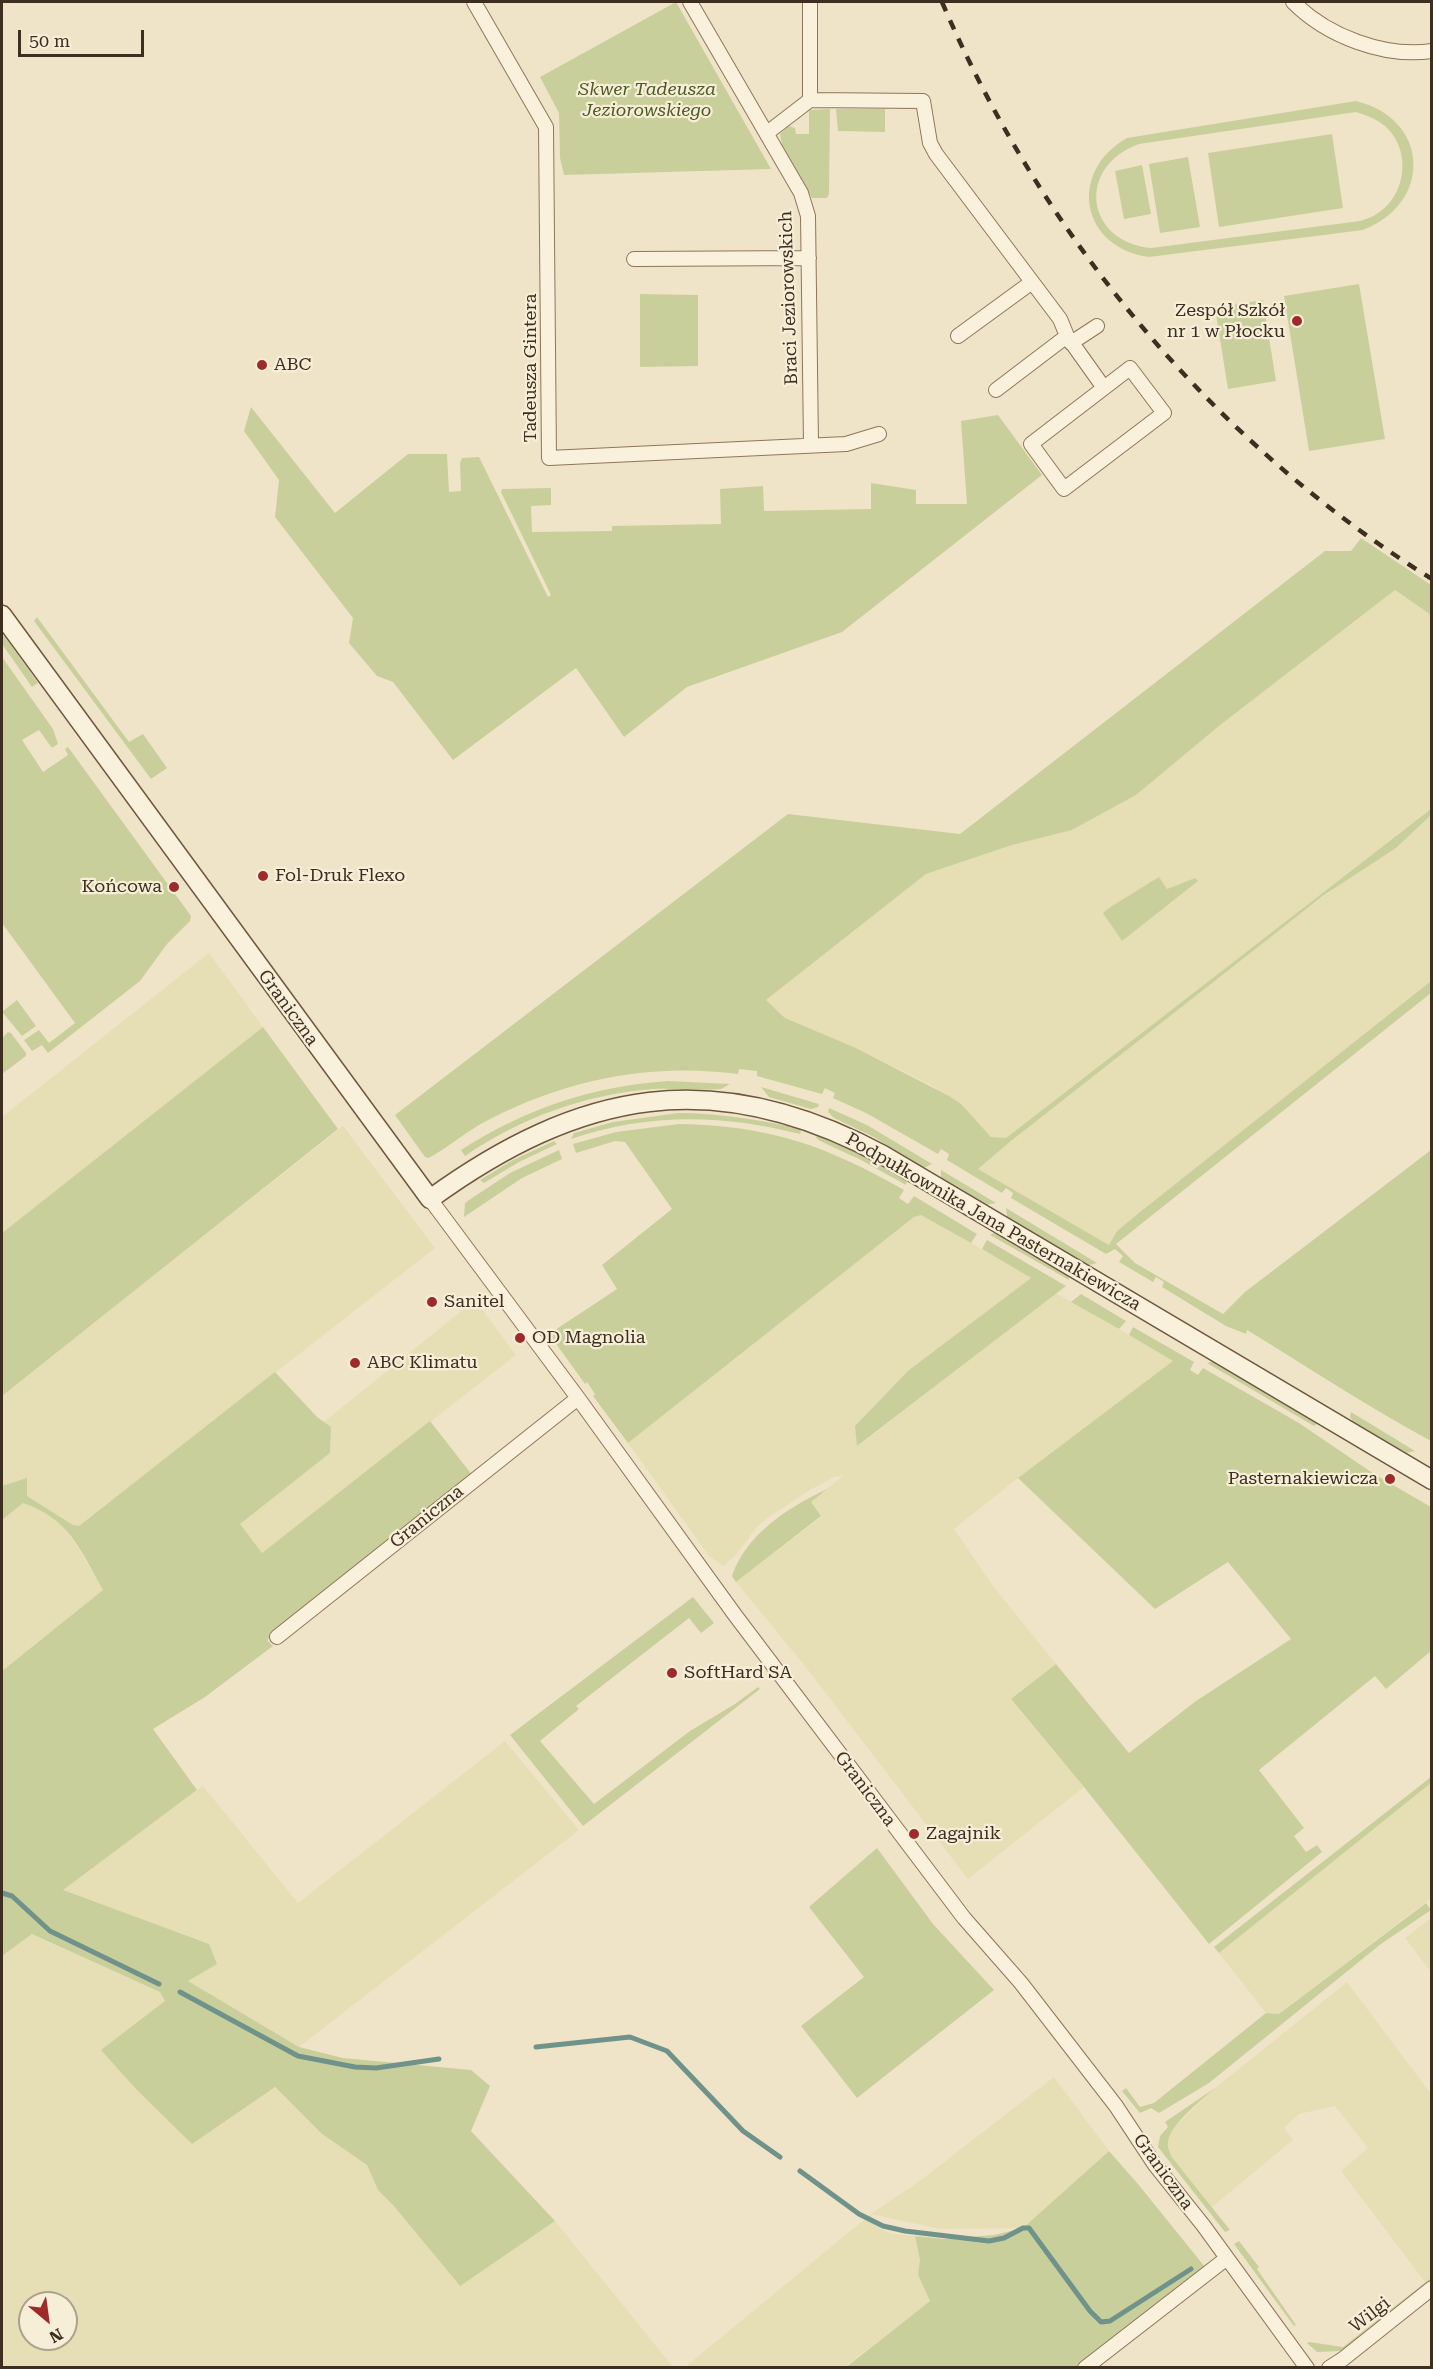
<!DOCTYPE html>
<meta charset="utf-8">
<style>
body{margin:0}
#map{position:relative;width:1433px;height:2369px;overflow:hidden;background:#f0e4c8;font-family:"Roboto Serif",serif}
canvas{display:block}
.frame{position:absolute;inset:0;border:3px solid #3d2e20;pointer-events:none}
.north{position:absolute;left:18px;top:2291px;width:60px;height:60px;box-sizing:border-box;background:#f7eed8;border:2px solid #ada18e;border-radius:50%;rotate:151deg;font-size:16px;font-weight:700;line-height:24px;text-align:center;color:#3d2e20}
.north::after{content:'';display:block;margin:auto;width:21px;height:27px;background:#9e2a2b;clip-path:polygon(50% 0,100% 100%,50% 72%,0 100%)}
.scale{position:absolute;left:18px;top:30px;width:126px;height:27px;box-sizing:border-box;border:3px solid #3d2e20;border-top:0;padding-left:8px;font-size:18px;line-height:21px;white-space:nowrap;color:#3d2e20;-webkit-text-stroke:4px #f7eed8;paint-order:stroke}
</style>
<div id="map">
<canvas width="1433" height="2369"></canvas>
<div class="frame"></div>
<div class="north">N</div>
<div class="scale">50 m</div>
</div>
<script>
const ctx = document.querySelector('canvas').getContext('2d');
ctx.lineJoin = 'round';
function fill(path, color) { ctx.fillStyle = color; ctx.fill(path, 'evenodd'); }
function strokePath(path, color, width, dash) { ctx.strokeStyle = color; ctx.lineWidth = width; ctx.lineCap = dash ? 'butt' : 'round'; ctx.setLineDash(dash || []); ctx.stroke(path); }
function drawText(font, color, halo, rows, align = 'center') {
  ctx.font = font + ' "Roboto Serif",serif'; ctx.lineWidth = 4.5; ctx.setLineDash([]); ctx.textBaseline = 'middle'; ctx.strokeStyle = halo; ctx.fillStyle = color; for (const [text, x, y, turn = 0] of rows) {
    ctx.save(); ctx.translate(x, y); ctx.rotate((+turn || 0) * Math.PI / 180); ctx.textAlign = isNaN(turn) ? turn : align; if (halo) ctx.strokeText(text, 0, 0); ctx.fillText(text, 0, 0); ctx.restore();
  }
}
const farmland = new Path2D(`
 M 1395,590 L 1431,615 L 1431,809 L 1006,1138 L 991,1137 L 961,1105 L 929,1084 L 856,1048 L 785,1018 L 766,1000 L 926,874 L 1012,845 L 1072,830 L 1136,795 L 1219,726 ZM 1159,878 L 1167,889 L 1195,878 L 1122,941 Z
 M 1431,815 L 1431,981 L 1140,1212 L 1117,1231 L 1109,1245 L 978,1169 L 1011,1141 L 1282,927 L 1351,876 L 1396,848 Z
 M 209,953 L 263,1027 L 2,1233 L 2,1117 Z
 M 343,1126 L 435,1248 L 79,1526 L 73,1526 L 27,1496 L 27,1479 L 2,1486 L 2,1396 Z
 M 921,1214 L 1031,1278 L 909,1370 L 858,1446 L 1056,1293 L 1174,1361 L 1018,1478 L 954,1529 L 993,1586 L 1056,1664 L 1011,1700 L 1084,1787 L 968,1879 L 805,1666 L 736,1582 L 821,1517 L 810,1502 L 844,1475 L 834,1477 L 810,1490 L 769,1517 L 756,1528 L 735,1556 L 723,1566 L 709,1556 L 628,1443 L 914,1217 Z
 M 475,1300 L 516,1355 L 262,1553 L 239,1524 L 330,1453 L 331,1428 L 324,1422 Z
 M 23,1502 L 42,1509 L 59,1521 L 78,1547 L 103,1590 L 2,1671 L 2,1520 Z
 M 505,1741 L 579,1830 L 299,2047 L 188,1981 L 62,1890 L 203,1786 L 298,1903 Z
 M 1431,1783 L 1431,1898 L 1279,2014 L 1266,2013 L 1219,1953 Z
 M 1431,1918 L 1431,1972 L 1405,1938 Z
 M 32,1934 L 160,1992 L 165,2001 L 274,2087 L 322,2134 L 367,2165 L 378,2190 L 393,2205 L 459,2285 L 555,2221 L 673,2367 L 2,2368 L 2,1956 ZM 30,2303 L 66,2303 L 66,2339 L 30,2339 Z
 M 1347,1982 L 1431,2094 L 1431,2278 L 1425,2282 L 1341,2171 L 1368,2148 L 1335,2106 L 1299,2114 L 1284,2128 L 1293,2140 L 1212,2207 L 1171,2156 L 1168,2145 L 1168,2138 L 1175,2126 L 1215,2088 Z
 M 1054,2077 L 1109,2151 L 1023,2228 L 940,2229 L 871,2214 L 874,2225 L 892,2234 L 915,2236 L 920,2260 L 918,2275 L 930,2301 L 845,2367 L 684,2368 L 871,2214 L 921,2180 Z`);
const green = new Path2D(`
 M 676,2 L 771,169 L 564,175 L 560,158 L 559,113 L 540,77 Z
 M 1356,101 C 1430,119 1433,203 1363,230 L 1149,257 C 1081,248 1067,172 1127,138 ZM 1356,112 C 1368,116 1380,120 1389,130 C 1411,154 1405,196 1378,213 C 1373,217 1366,219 1360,221 L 1151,248 C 1084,241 1077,166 1139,144 Z
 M 830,109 L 829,194 L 827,198 L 812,198 L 782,145 L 780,134 L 789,126 L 795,128 L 796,134 L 809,134 L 809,110 Z
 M 836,109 L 885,109 L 885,132 L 838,131 Z
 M 1332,134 L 1343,208 L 1219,227 L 1208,153 Z
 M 1188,157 L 1200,227 L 1160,233 L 1149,164 Z
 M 1142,165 L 1151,214 L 1124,219 L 1115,171 Z
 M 1359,284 L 1385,439 L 1309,451 L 1284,296 Z
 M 640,294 L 698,295 L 698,366 L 640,367 Z
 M 1263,300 L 1276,381 L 1228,389 L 1215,308 Z
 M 251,407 L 335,513 L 408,454 L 447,454 L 449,492 L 461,491 L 460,463 L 462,458 L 479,457 L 548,597 L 551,595 L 501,492 L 502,489 L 551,488 L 551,505 L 531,506 L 532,532 L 612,531 L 612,526 L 721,524 L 720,489 L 763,486 L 764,511 L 871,509 L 871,483 L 916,490 L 916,504 L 967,504 L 961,421 L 998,415 L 1042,475 L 842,632 L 687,687 L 624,737 L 576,668 L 453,760 L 393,682 L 377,676 L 349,643 L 353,618 L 275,517 L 279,480 L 244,431 Z
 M 1361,538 L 1431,585 L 1431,615 L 1395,590 L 1219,726 L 1136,795 L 1072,830 L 1012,845 L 926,874 L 766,1000 L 785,1018 L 856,1048 L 949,1096 L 961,1104 L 991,1137 L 1006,1138 L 1431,809 L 1431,815 L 1396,848 L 1324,895 L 1011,1141 L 978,1169 L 1109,1245 L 1117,1231 L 1140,1212 L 1431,981 L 1431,993 L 1116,1244 L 1135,1263 L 1223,1314 L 1245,1292 L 1431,1150 L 1431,1441 C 1368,1407 1308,1367 1247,1330 L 1246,1334 L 1226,1326 L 1162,1287 L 1164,1282 L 1156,1277 L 1153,1282 L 1119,1262 L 1123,1256 L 1115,1249 L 1106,1254 L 1011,1198 L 1013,1193 L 1006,1188 L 1002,1193 L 947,1160 L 949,1154 L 941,1149 L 938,1154 L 866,1113 L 833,1098 L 835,1093 L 825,1088 L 822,1094 L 757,1076 L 757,1071 L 739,1069 L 738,1074 C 647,1062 559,1081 479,1125 C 462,1135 447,1148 429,1158 L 425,1157 L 395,1115 L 788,814 L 960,834 L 1325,551 L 1351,551 Z
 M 37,617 L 129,742 L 143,734 L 167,768 L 151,779 L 34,621 Z
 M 2,633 L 38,683 L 32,687 L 2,644 Z
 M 2,657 L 53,729 L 58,744 L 52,748 L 39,730 L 22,740 L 43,772 L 68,755 L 65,749 L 68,747 L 191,916 L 190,921 L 167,944 L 140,981 L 48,1053 L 42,1045 L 32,1051 L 24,1040 L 39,1030 L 49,1043 L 75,1023 L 2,923 Z
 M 1159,877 L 1167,889 L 1195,878 L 1198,881 L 1122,941 L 1103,913 L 1112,906 Z
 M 17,1000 L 36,1026 L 22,1036 L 3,1013 L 3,1011 Z
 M 263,1027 L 338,1129 L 2,1396 L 2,1233 Z
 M 8,1032 L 11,1033 L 26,1053 L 26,1056 L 2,1074 L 2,1038 Z
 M 668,1081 L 730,1084 L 721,1089 C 699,1091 676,1088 653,1089 C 586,1094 520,1118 465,1156 L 461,1150 C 525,1109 592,1086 668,1081 Z
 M 761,1087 L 819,1104 L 818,1107 L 811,1109 L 769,1097 Z
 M 829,1108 L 867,1125 L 932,1164 L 926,1167 L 922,1167 L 872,1136 L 834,1118 L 828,1112 Z
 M 678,1113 C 720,1113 758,1120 799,1128 L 801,1131 L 800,1134 C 722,1114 647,1113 571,1139 L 574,1133 L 613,1122 Z
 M 679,1124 C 772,1126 824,1145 904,1190 L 899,1198 L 908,1204 L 914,1196 L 977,1234 L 971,1243 L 921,1215 L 914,1217 L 628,1443 L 593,1396 L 595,1394 L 587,1382 L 585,1384 L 549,1334 L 617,1289 L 602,1265 L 672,1209 L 625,1142 L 615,1141 L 576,1153 L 573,1144 L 616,1132 Z
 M 817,1135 L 870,1159 L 907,1181 L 906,1185 L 861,1160 L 820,1141 L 816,1138 Z
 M 554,1141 L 557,1144 L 519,1162 L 484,1183 L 480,1180 L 513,1160 Z
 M 559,1150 L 562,1159 L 522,1178 L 464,1217 L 465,1203 L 469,1200 L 510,1173 Z
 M 941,1170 L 996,1203 L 986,1205 L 944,1180 L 941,1177 Z
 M 1006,1208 L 1097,1263 L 1089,1265 L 1084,1263 L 1007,1217 Z
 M 995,1232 L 1068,1275 L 1069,1280 L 990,1235 Z
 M 987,1240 L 1066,1286 L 857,1446 L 855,1426 L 909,1370 L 1031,1278 L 982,1249 Z
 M 1081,1294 L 1126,1321 L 1119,1329 L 1071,1302 Z
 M 1133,1327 L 1194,1362 L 1190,1370 L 1198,1375 L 1203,1368 L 1299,1423 L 1374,1474 L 1431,1507 L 1431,1651 L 1386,1689 L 1375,1676 L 1259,1770 L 1304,1828 L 1294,1836 L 1306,1852 L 1317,1845 L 1322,1852 L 1209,1944 L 1084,1787 L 1011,1699 L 1056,1664 L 1129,1753 L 1196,1701 L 1291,1639 L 1228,1562 L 1155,1609 L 1018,1478 L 1173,1361 L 1129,1335 Z
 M 1214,1361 L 1318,1423 L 1314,1426 L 1207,1363 Z
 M 275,1372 L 317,1417 L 331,1427 L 330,1453 L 240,1524 L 262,1553 L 430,1421 L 473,1476 L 267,1640 L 273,1646 L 205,1697 L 153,1729 L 197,1790 L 63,1890 L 209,1944 L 217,1964 L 188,1981 L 299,2047 L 343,2058 L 471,2070 L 490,2086 L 471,2131 L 555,2221 L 460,2286 L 393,2205 L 378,2190 L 367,2165 L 322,2134 L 275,2087 L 192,2144 L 136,2089 L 101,2050 L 165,2001 L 160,1992 L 32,1934 L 2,1956 L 2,1671 L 103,1590 C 81,1551 69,1518 23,1503 L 2,1520 L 2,1486 L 27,1478 L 27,1496 L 73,1525 L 79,1526 Z
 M 1351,1412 L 1415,1451 L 1407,1453 L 1354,1423 L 1350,1417 Z
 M 827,1489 L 811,1502 L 821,1516 L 736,1582 L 732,1576 C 746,1534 789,1507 827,1489 Z
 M 693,1597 L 714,1623 L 701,1633 L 689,1618 L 576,1706 L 579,1709 L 540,1741 L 594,1804 L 690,1731 L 735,1704 L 758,1687 L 760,1689 L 583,1826 L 510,1735 Z
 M 1431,1777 L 1431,1783 L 1219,1953 L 1214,1947 Z
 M 877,1848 L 933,1924 L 994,1990 L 857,2098 L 801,2026 L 864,1977 L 809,1907 Z
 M 1426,1903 L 1431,1910 L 1381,1944 L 1209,2083 L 1159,2113 L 1151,2108 L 1140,2113 L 1122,2091 L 1126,2088 L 1140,2107 L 1154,2103 L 1266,2013 L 1279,2014 Z
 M 1215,2088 C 1202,2100 1170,2124 1168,2142 C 1167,2147 1170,2151 1171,2156 L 1230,2230 L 1225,2232 L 1158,2147 L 1160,2136 L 1168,2127 L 1165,2122 Z
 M 1109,2151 L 1138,2184 L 1205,2267 L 1079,2367 L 845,2368 L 930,2301 L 918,2275 L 920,2260 L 915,2236 L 944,2239 L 994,2235 L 1023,2228 Z
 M 1239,2241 L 1259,2267 L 1257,2269 L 1296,2325 L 1294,2326 L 1234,2244 Z
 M 1431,2278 L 1431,2281 L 1358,2342 L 1340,2351 L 1317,2352 L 1307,2343 L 1309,2342 L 1343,2347 Z`);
const stream = new Path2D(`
 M 2,1893 L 12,1896 L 50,1931 L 159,1984
 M 180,1992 L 298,2056 L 355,2067 L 376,2068 L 439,2059
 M 536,2047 L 630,2037 L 667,2051 L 743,2131 L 780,2157
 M 800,2171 L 859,2214 L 883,2226 L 905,2231 L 989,2241 L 1004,2238 L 1023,2228 L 1029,2228 L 1090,2311 L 1101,2322 L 1110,2321 L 1191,2269`);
const street = new Path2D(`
 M 474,2 L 546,127 L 549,458 L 846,444 L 879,434
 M 690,2 L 801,193 L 808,216 L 811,444
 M 1293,2 C 1327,36 1384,58 1432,51
 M 810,100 L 923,101 L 930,143 L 936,154 L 1060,319 L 1067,336 L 1104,388
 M 767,133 L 810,100 L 810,2
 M 634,259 L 809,258
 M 958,336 L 1032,282
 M 1071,343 L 1097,326
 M 1130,368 L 1164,413 L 1064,489 L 1031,444 Z
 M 996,390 L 1067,336
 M 430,1199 L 578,1398 L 735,1615 L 964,1918 L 1021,1983 L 1116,2106 L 1155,2165 L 1203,2225 L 1307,2368
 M 277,1637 L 578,1398
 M 1085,2368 L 1227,2258
 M 1329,2368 L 1343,2359 L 1432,2288`);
const secondary = new Path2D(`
 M 2,615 L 430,1199 C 580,1090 714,1064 883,1155 L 1432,1480`);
const rail = new Path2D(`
 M 942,2 C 1042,236 1214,444 1432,579`);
const markers = [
 [1297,321,6,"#9e2a2b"],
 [262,365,6,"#9e2a2b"],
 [263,876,6,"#9e2a2b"],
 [174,887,6,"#9e2a2b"],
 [432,1302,6,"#9e2a2b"],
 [520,1338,6,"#9e2a2b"],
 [355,1363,6,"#9e2a2b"],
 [1390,1479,6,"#9e2a2b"],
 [672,1673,6,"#9e2a2b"],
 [914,1834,6,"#9e2a2b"]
];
const parkNames = [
 ["Skwer Tadeusza",647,90],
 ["Jeziorowskiego",647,111]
];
const streetNames = [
 ["Braci Jeziorowskich",789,298,-92],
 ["Tadeusza Gintera",531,368,-90],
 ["Graniczna",288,1008,54],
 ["Podpułkownika Jana Pasternakiewicza",993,1222,30],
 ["Graniczna",427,1517,-39],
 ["Graniczna",865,1789,53],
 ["Graniczna",1163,2172,54],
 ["Wilgi",1370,2315,-38]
];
const poiNames = [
 ["Zespół Szkół",1285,311,"right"],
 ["nr 1 w Płocku",1285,332,"right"],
 ["ABC",274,365],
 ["Fol-Druk Flexo",275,876],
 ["Końcowa",162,887,"right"],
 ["Sanitel",444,1302],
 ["OD Magnolia",532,1338],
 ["ABC Klimatu",367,1363],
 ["Pasternakiewicza",1378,1479,"right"],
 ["SoftHard SA",684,1673],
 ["Zagajnik",926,1834]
];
fill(farmland, '#e6deb5');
fill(green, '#c9cf9b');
strokePath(stream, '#6f938a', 5);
strokePath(street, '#8d765c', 16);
strokePath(secondary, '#6f573f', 21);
strokePath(street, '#faf1dc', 14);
strokePath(secondary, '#faf1dc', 18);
strokePath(rail, '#3d2e20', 4.5, [10, 10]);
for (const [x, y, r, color] of markers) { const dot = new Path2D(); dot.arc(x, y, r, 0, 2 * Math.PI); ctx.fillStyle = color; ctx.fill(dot); strokePath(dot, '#f7eed8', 2); }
drawText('italic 18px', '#4d5a26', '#f7eed8', parkNames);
drawText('18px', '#3d2e20', '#f7eed8', streetNames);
drawText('18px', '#3d2e20', '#f7eed8', poiNames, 'left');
</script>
